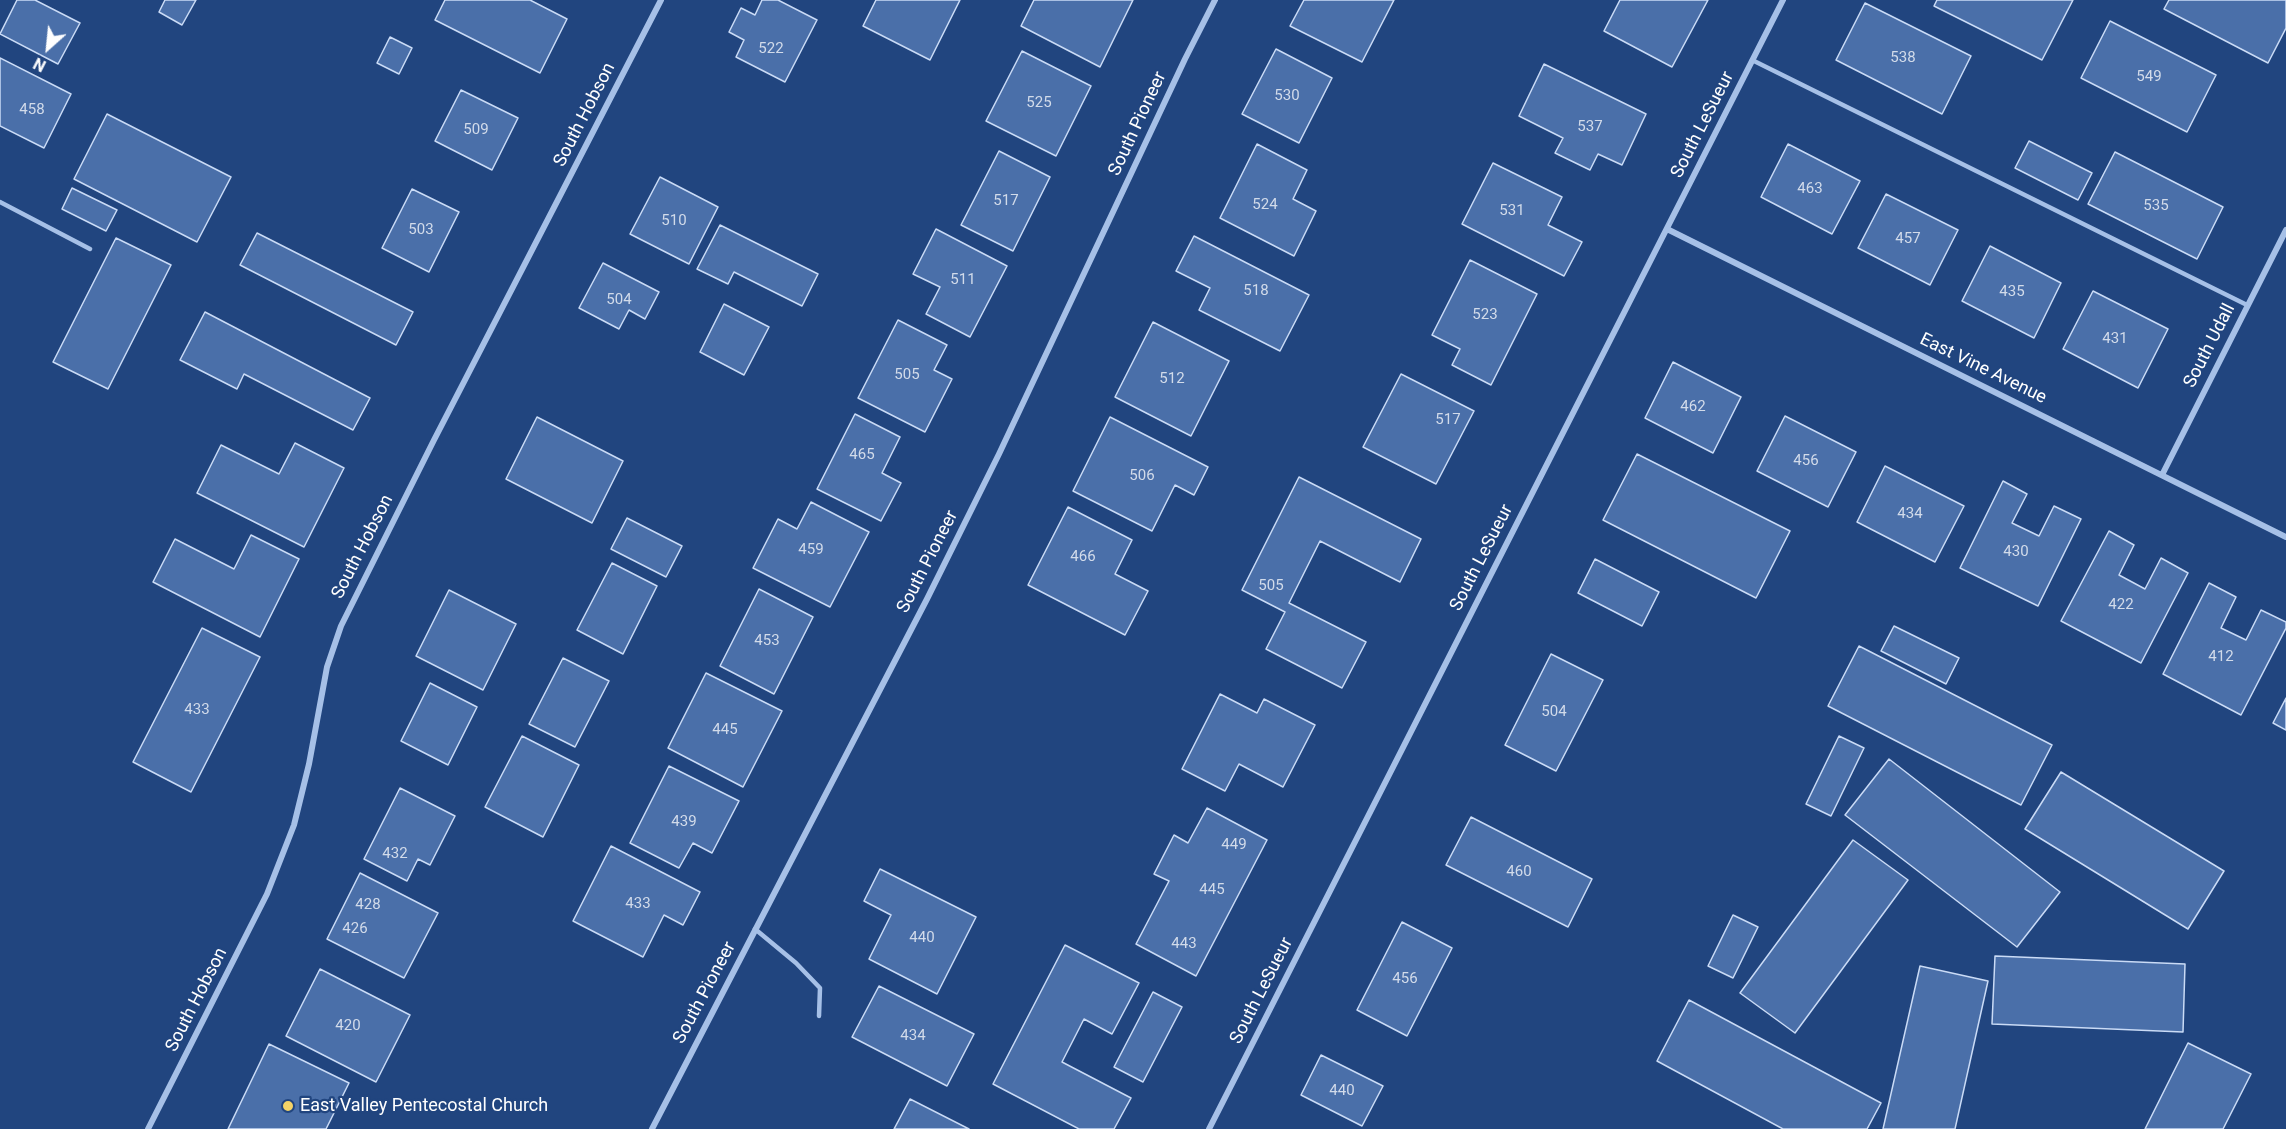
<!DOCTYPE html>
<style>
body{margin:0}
#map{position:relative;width:2286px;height:1129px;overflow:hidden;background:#21457f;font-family:Roboto,sans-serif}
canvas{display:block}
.north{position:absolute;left:18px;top:18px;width:60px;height:60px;-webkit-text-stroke:4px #21457f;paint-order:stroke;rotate:207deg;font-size:16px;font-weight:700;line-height:24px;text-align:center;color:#fff}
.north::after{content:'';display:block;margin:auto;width:21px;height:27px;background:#fff;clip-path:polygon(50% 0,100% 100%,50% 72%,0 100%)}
</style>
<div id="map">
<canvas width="2286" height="1129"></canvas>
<div class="north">N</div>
</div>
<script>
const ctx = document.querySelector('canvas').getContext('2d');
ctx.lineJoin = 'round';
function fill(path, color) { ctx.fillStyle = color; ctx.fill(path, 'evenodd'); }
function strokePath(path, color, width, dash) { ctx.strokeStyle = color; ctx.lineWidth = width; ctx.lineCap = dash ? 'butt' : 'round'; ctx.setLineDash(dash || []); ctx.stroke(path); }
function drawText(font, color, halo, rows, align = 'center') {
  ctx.font = font + ' Roboto,sans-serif'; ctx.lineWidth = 4.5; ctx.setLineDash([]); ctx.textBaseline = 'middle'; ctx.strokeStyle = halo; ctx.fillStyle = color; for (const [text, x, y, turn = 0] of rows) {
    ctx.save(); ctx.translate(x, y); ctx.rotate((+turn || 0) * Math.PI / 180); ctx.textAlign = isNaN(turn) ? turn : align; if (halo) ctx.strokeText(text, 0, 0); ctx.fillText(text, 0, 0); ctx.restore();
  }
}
const building = new Path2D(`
 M 17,0 L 35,0 L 80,23 L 58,64 L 0,34 Z
 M 165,0 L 196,0 L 182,25 L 159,12 Z
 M 445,0 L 530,0 L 567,19 L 540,73 L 435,20 Z
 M 762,0 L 778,0 L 817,20 L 785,82 L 736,57 L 744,40 L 729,32 L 741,8 L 755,15 Z
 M 876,0 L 960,0 L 930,60 L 863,26 Z
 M 1034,0 L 1133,0 L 1100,67 L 1021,26 Z
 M 1304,0 L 1394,0 L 1362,62 L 1290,26 Z
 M 1620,0 L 1708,0 L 1672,67 L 1604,31 Z
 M 1937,0 L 2073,0 L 2042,60 L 1934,6 Z
 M 2169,0 L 2286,0 L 2286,28 L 2268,63 L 2164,9 Z
 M 1865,3 L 1971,56 L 1942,114 L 1836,60 Z
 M 2110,21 L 2216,75 L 2187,132 L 2081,78 Z
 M 390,37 L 412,48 L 399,74 L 377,63 Z
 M 1276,49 L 1332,78 L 1299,143 L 1242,114 Z
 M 1022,51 L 1091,86 L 1056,156 L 986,121 Z
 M 0,58 L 71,94 L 44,148 L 0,126 Z
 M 1544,64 L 1646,114 L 1622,165 L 1598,154 L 1590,170 L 1555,153 L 1563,138 L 1519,116 Z
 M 461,90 L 518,118 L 492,170 L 435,141 Z
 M 107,114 L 231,177 L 197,242 L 74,179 Z
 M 2029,141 L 2092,173 L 2078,200 L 2015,168 Z
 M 1257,144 L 1307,170 L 1293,199 L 1316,211 L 1294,256 L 1220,218 Z
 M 1788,144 L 1860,181 L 1832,234 L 1761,197 Z
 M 999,151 L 1050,177 L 1013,251 L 961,225 Z
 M 2115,152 L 2223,207 L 2197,259 L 2088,204 Z
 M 1493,163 L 1562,197 L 1548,225 L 1582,242 L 1564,276 L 1462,224 Z
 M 660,177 L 718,207 L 689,264 L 630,234 Z
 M 72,188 L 117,210 L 106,231 L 62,209 Z
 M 412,189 L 459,212 L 429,272 L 382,248 Z
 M 1886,194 L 1958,230 L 1930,285 L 1858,248 Z
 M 720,225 L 818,274 L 802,306 L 734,272 L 728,284 L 697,269 Z
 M 936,229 L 1007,266 L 970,337 L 926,314 L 940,287 L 913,274 Z
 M 257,233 L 413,312 L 396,345 L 240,265 Z
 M 1194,236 L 1309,295 L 1280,351 L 1199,310 L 1210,288 L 1176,271 Z
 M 116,238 L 171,265 L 108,389 L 53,362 Z
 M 1990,246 L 2061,283 L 2034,338 L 1962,301 Z
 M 1470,260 L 1537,294 L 1491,385 L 1452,365 L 1460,349 L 1432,335 Z
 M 603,263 L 659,292 L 645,319 L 629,310 L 619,329 L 579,308 Z
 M 2093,291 L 2168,329 L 2138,388 L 2063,349 Z
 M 724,304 L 769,327 L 744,375 L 700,352 Z
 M 205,312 L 370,398 L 353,430 L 244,374 L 237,389 L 180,360 Z
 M 898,320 L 947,345 L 934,370 L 952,379 L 925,432 L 858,398 Z
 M 1153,322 L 1229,361 L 1191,436 L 1115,397 Z
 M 1673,362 L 1741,397 L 1713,453 L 1645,418 Z
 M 1401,374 L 1474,411 L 1436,484 L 1363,447 Z
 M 855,414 L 900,437 L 882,473 L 901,483 L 881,521 L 817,489 Z
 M 1785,416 L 1856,452 L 1828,507 L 1757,471 Z
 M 537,417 L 623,461 L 592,523 L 506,479 Z
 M 1110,417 L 1208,467 L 1194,495 L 1175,485 L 1152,531 L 1073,491 Z
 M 295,443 L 344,468 L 304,547 L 197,493 L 221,445 L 279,474 Z
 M 1637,454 L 1790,531 L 1756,598 L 1603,520 Z
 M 1885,466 L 1964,506 L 1935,562 L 1857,522 Z
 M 1299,477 L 1421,539 L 1400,582 L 1320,541 L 1289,603 L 1366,642 L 1342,688 L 1266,649 L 1285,612 L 1242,590 Z
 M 2003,481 L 2027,494 L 2012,523 L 2039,536 L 2054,506 L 2081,519 L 2038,606 L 1960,568 Z
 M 811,502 L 869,532 L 830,607 L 753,568 L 778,519 L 797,529 Z
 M 1068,507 L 1132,540 L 1115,574 L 1148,591 L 1125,635 L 1028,585 Z
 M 627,518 L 682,546 L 666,577 L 611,549 Z
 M 2109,531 L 2134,545 L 2119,575 L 2145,589 L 2161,558 L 2188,573 L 2141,663 L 2061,621 Z
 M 251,535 L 299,559 L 260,637 L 153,582 L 175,539 L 234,569 Z
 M 1595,559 L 1659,592 L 1642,626 L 1578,593 Z
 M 612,563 L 657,586 L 623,654 L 577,630 Z
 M 2209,583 L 2236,597 L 2221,628 L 2246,640 L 2261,610 L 2286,622 L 2286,628 L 2241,715 L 2163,674 Z
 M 759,589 L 813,617 L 774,694 L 720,666 Z
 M 449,590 L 516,624 L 483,690 L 416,656 Z
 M 1894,626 L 1959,658 L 1946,684 L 1881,651 Z
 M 202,628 L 260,657 L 191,792 L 133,762 Z
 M 1859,646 L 2052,745 L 2021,805 L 1828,706 Z
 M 1551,654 L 1603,680 L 1556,771 L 1505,745 Z
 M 563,658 L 609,681 L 575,747 L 529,724 Z
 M 706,673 L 782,711 L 743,787 L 668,748 Z
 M 430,683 L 477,707 L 448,765 L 401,741 Z
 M 1220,694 L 1257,713 L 1264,699 L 1315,725 L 1283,787 L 1239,764 L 1225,791 L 1182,769 Z
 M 2286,698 L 2286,730 L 2273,723 Z
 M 522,736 L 579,765 L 543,837 L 485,807 Z
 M 1839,736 L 1864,748 L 1831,816 L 1806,804 Z
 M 1889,759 L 2060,892 L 2017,947 L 1845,815 Z
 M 669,766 L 739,801 L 712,853 L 693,843 L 679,868 L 630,843 Z
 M 2061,772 L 2224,871 L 2188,929 L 2025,829 Z
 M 400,788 L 455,816 L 430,865 L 418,859 L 407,881 L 364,859 Z
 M 1207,808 L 1267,840 L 1196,976 L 1136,944 L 1169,881 L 1154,874 L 1174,835 L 1188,843 Z
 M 1471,817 L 1592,879 L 1568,927 L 1446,865 Z
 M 1853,840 L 1908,880 L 1795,1033 L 1740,993 Z
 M 611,846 L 700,892 L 683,925 L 664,915 L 643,957 L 573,921 Z
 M 880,869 L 976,917 L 937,994 L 869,959 L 891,915 L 864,901 Z
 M 360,873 L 438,913 L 404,978 L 327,939 Z
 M 1733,915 L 1758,927 L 1733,978 L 1708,966 Z
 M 1402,922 L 1452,948 L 1407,1036 L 1357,1010 Z
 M 1065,945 L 1139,983 L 1112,1034 L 1084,1019 L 1062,1062 L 1131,1098 L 1114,1129 L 1079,1129 L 993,1084 Z
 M 1995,956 L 2185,964 L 2183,1032 L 1992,1024 Z
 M 1920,966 L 1988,981 L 1955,1129 L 1883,1129 Z
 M 320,969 L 410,1015 L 376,1082 L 286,1036 Z
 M 879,986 L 974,1034 L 947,1086 L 852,1037 Z
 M 1153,992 L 1182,1007 L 1143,1082 L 1114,1067 Z
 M 1689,1000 L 1881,1103 L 1867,1129 L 1783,1129 L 1657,1061 Z
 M 2188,1043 L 2251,1074 L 2223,1129 L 2145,1129 Z
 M 269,1044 L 349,1083 L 326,1129 L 228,1129 Z
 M 1321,1055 L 1383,1086 L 1362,1126 L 1301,1095 Z
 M 910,1099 L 969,1129 L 894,1129 Z`);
const lane = new Path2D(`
 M 1752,60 L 2247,305
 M 0,202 L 90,249
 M 755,929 L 796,963 L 820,988 L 819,1016`);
const street = new Path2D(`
 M 1667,229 L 2286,537
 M 2162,475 L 2286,230
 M 148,1129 L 267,894 L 294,825 L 309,764 L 327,667 L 341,626 L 434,440 L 661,0
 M 652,1129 L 927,599 L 999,454 L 1185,59 L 1215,0
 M 1209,1129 L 1783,0`);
const markers = [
 [288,1106,6,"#f4d367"]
];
const numberNames = [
 ["522",771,49],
 ["538",1903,58],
 ["549",2149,77],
 ["530",1287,96],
 ["525",1039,103],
 ["458",32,110],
 ["537",1590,127],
 ["509",476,130],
 ["463",1810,189],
 ["517",1006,201],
 ["524",1265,205],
 ["535",2156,206],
 ["531",1512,211],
 ["510",674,221],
 ["503",421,230],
 ["457",1908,239],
 ["511",963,280],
 ["518",1256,291],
 ["435",2012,292],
 ["504",619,300],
 ["523",1485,315],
 ["431",2115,339],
 ["505",907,375],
 ["512",1172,379],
 ["462",1693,407],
 ["517",1448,420],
 ["465",862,455],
 ["456",1806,461],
 ["506",1142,476],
 ["434",1910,514],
 ["459",811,550],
 ["430",2016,552],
 ["466",1083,557],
 ["505",1271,586],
 ["422",2121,605],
 ["453",767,641],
 ["412",2221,657],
 ["433",197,710],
 ["504",1554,712],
 ["445",725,730],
 ["439",684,822],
 ["449",1234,845],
 ["432",395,854],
 ["460",1519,872],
 ["445",1212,890],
 ["433",638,904],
 ["428",368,905],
 ["426",355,929],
 ["440",922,938],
 ["443",1184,944],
 ["456",1405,979],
 ["420",348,1026],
 ["434",913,1036],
 ["440",1342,1091]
];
const streetNames = [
 ["South Hobson",585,115,-63],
 ["South Pioneer",1138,124,-65],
 ["South LeSueur",1703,125,-63],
 ["South Udall",2210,346,-63],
 ["East Vine Avenue",1983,369,26],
 ["South Hobson",363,547,-63],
 ["South LeSueur",1482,558,-63],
 ["South Pioneer",928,562,-63],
 ["South LeSueur",1262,991,-63],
 ["South Pioneer",705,993,-62],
 ["South Hobson",197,1000,-63]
];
const poiNames = [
 ["East Valley Pentecostal Church",300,1106]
];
fill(building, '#4a6fa9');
strokePath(building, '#cadbf6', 1.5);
strokePath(lane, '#a6c0e7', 4.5);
strokePath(street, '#a6c0e7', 6);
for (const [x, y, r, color] of markers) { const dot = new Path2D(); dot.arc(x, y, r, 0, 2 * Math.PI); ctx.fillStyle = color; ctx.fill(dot); strokePath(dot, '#21457f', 2); }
drawText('15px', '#d2dbea', null, numberNames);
drawText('18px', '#fff', '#21457f', streetNames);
drawText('18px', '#fff', '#21457f', poiNames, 'left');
</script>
